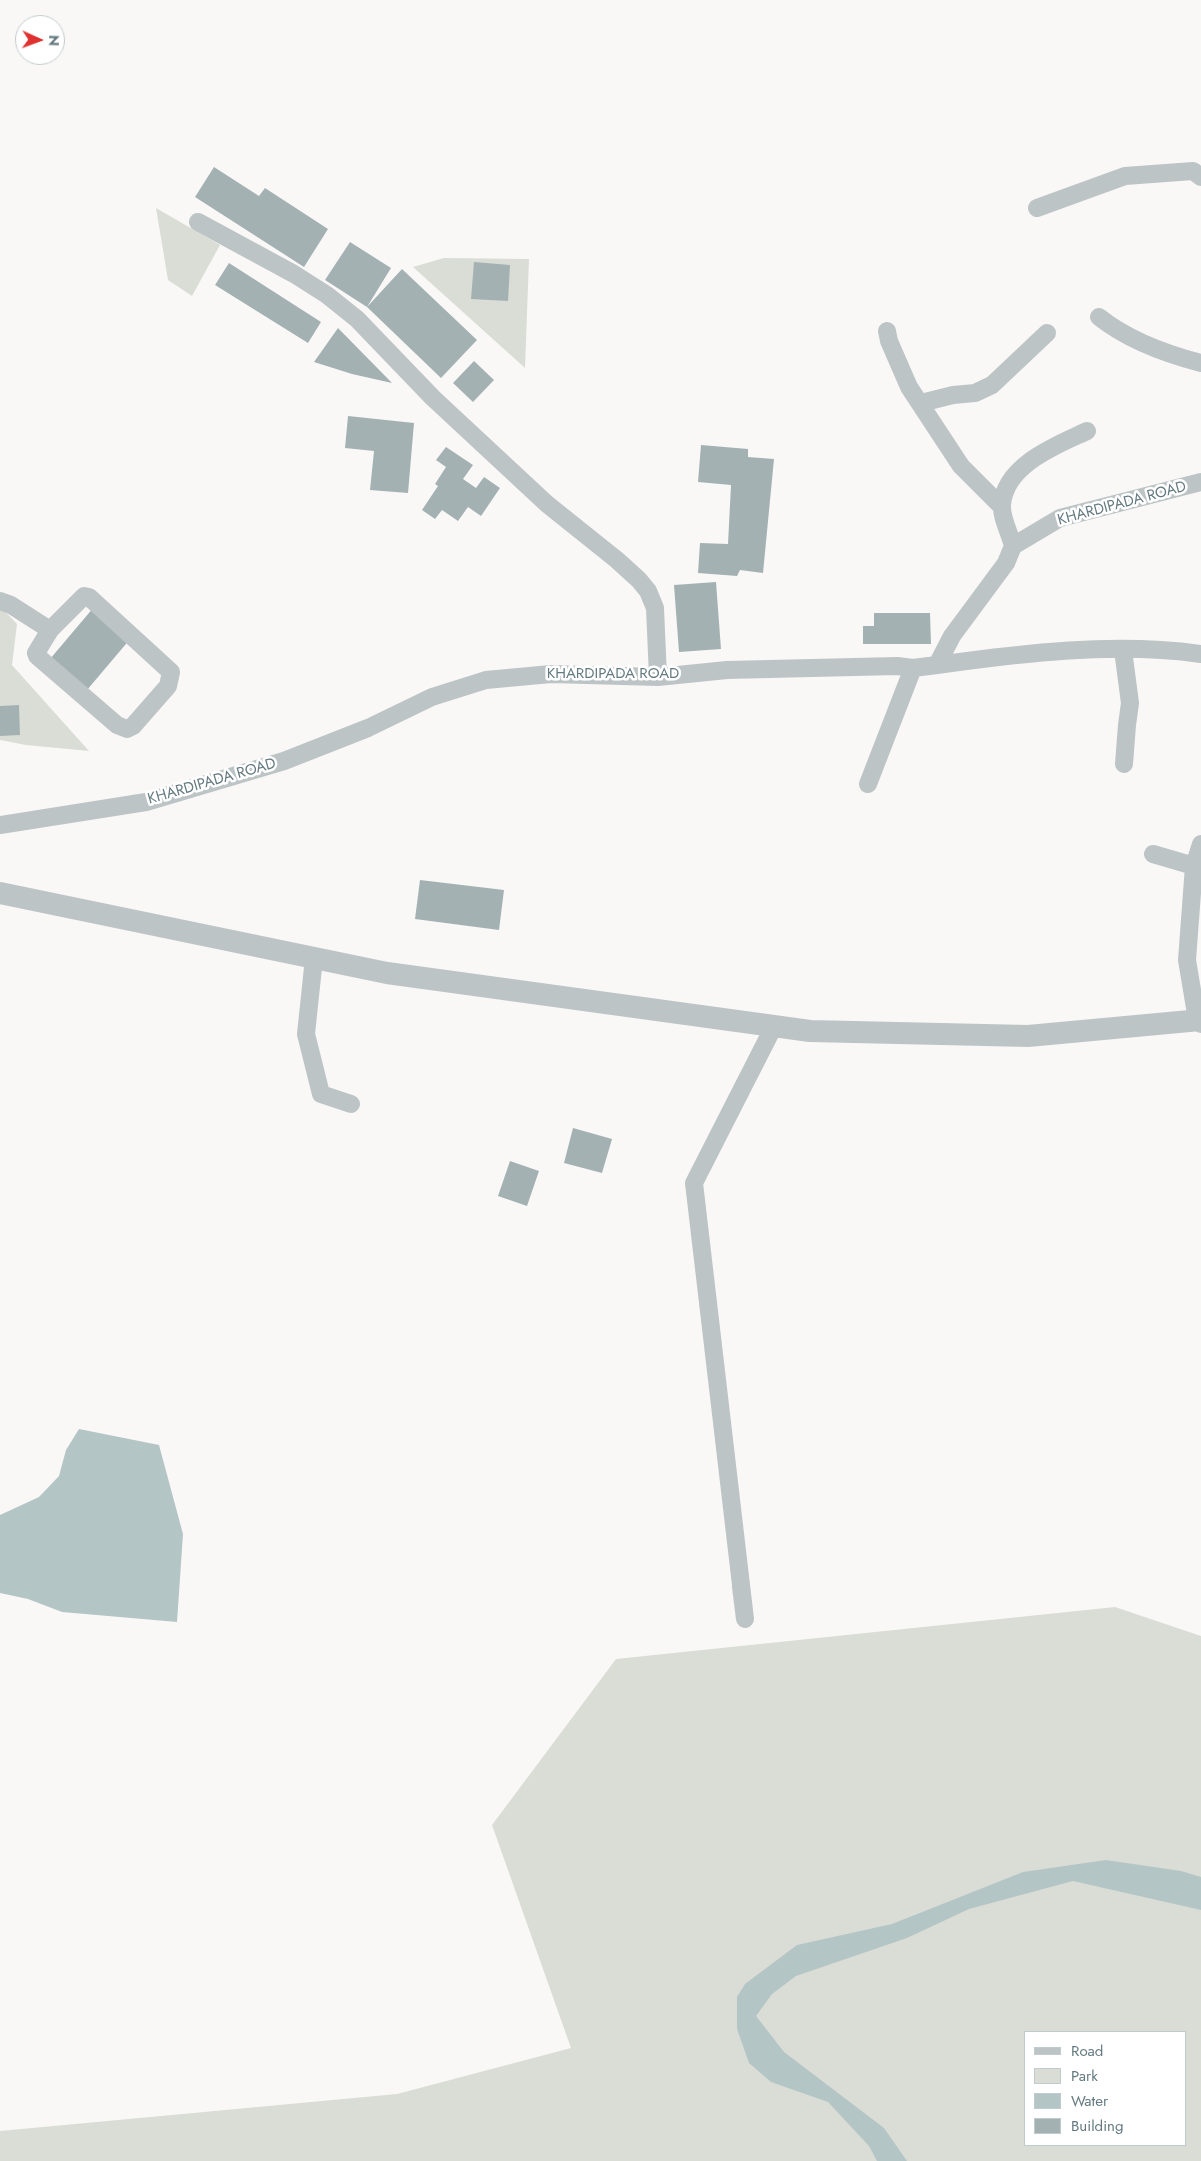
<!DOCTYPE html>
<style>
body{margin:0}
#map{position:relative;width:1201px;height:2161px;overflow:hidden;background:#f9f8f6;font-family:Jost,sans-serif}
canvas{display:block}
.legend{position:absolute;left:1024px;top:2031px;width:162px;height:115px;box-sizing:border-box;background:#fff;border:1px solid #c1cacc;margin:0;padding:6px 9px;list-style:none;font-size:15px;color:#647a80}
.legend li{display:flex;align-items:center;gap:10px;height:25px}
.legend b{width:25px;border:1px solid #c1cacc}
.north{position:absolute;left:15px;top:15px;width:50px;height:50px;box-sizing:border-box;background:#fff;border:1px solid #c1cacc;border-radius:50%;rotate:92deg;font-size:14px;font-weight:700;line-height:20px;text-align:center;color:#647a80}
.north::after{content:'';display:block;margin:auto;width:18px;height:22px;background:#df3230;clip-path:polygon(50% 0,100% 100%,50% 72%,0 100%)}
</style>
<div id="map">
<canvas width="1201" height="2161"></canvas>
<ul class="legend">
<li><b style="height:6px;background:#bdc4c6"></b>Road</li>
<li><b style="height:14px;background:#daddd5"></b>Park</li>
<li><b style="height:14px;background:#b4c5c6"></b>Water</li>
<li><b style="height:14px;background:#a4b1b3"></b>Building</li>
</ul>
<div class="north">N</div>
</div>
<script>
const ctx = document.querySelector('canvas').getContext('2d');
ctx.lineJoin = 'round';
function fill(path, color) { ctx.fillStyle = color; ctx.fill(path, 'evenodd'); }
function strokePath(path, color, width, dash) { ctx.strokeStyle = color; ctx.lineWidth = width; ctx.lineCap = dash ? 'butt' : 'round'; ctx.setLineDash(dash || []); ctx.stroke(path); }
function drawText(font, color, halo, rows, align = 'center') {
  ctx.font = font + ' Jost,sans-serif'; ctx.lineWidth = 5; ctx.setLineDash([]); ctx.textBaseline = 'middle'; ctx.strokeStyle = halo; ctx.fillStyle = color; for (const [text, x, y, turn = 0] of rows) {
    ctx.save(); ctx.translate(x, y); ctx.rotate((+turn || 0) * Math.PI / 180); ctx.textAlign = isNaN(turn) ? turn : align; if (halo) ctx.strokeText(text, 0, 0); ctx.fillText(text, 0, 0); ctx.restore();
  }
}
const green = new Path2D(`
 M 156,208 L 220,245 L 192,296 L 168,280 Z
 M 444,258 L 529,259 L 525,368 L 413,267 Z
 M 0,606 L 17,624 L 12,665 L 89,751 L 26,745 L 0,740 Z
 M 1115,1607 L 1201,1636 L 1201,2161 L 0,2161 L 0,2131 L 397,2094 L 571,2048 L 492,1825 L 616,1659 ZM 1025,2032 L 1185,2032 L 1185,2145 L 1025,2145 Z`);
const water = new Path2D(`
 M 79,1429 L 159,1445 L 183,1534 L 177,1622 L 62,1612 L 28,1599 L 0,1593 L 0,1515 L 39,1497 L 59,1476 L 66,1450 Z
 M 1106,1860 L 1181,1871 L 1201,1877 L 1201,1910 L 1073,1881 L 969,1909 L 907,1938 L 796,1976 L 772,1994 L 756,2016 L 784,2052 L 884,2128 L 907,2161 L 877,2161 L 869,2146 L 828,2102 L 771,2082 L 749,2063 L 737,2029 L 737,1997 L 745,1984 L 797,1945 L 892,1924 L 1023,1872 Z`);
const building = new Path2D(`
 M 214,167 L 259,196 L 265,188 L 328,229 L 304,267 L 195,197 Z
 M 350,242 L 391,268 L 367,307 L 402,269 L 477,340 L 441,378 L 367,307 L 325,280 Z
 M 474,262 L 510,265 L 508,301 L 471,299 Z
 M 229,263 L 321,322 L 308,343 L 215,285 Z
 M 338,328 L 392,383 L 352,374 L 314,362 Z
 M 474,361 L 494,380 L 473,402 L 453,383 Z
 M 348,416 L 414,423 L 408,493 L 370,490 L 374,451 L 345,448 Z
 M 701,445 L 748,449 L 748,457 L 774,459 L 763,573 L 740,570 L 737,576 L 698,573 L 700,543 L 728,544 L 731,485 L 698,482 Z
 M 446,447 L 473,465 L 463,479 L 476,488 L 484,477 L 500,488 L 481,516 L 468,507 L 458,521 L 442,510 L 435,519 L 422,510 L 438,486 L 435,484 L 446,467 L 436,460 Z
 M 716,582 L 721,649 L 679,652 L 674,585 Z
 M 94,607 L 131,638 L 87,690 L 50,659 Z
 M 874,613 L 930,613 L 931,644 L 863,644 L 863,626 L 874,626 Z
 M 19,705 L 20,735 L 0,736 L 0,706 Z
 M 420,880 L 504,890 L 499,930 L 415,919 Z
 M 573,1128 L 612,1139 L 602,1173 L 564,1163 Z
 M 510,1161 L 539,1171 L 527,1206 L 498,1196 Z`);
const minor = new Path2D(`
 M 1037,208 L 1125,176 L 1193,171 L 1201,177
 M 198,222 L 294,274 L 327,295 L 357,319 L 433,398 L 547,504 L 617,560 L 639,580 L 648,591 L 655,608 L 658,677
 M 1099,317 C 1128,340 1166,354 1201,363
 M 887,331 L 889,341 L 909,387 L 961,466 L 1002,507
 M 921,403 L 953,395 L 975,393 L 992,385 L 1047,333
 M 1013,546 C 1010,534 1001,517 1002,505 C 1005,465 1055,446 1087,431
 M 84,596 L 89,597 L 171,672 L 168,686 L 133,726 L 127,729 L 117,725 L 37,656 L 36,653 L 50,630 Z
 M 0,601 L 11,605 L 50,630
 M 1123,650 L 1130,703 L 1127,725 L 1124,764
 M 937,665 C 1024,653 1113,642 1201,654
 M 868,784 L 913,668
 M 0,825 L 146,802 L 284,761 L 368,728 L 432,697 L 486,680 L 551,674 L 658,677 L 727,670 L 897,666 L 913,668 L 937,665 L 952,636 L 1006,563 L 1013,546 L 1060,518 L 1201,482
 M 1153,854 L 1194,866 L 1187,960 L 1197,1020 L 1201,1024
 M 1194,866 L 1201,844
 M 314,958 L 306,1034 L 321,1094 L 351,1104
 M 741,1587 L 745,1619 L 694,1183 L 774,1026`);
const tertiary = new Path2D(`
 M 0,893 L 387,973 L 810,1031 L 1028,1036 L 1201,1020`);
const streetNames = [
 ["KHARDIPADA ROAD",1122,504,-15],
 ["KHARDIPADA ROAD",613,674],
 ["KHARDIPADA ROAD",212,782,-16]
];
fill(green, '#daddd5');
fill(water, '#b4c5c6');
fill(building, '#a4b1b3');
strokePath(minor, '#bdc4c6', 18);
strokePath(tertiary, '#bdc4c6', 22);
drawText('15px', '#647a80', '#fff', streetNames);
</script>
